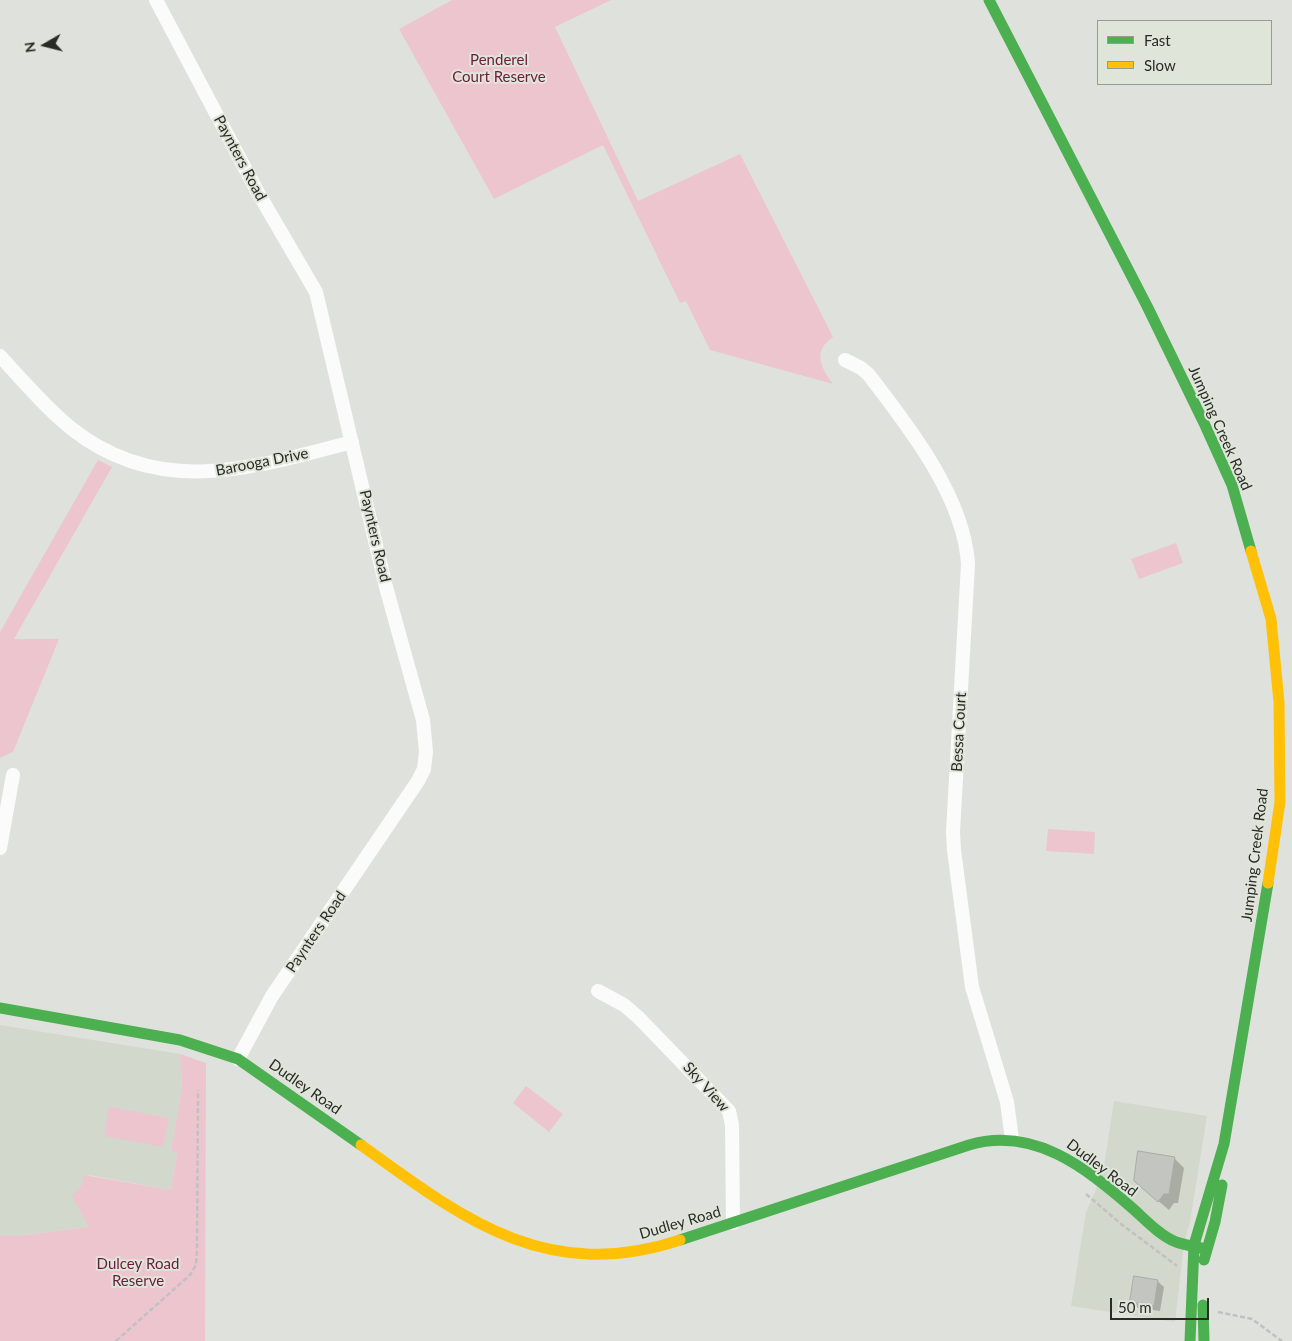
<!DOCTYPE html>
<style>
body{margin:0}
#map{position:relative;width:1292px;height:1341px;overflow:hidden;background:#dfe2dc;font-family:Lato,sans-serif}
canvas{display:block}
.legend{position:absolute;left:1097px;top:20px;width:175px;height:65px;box-sizing:border-box;background:#e0e5d9;border:1px solid #979b92;margin:0;padding:6px 9px;list-style:none;font-size:15px;color:#292b27}
.legend li{display:flex;align-items:center;gap:10px;height:25px}
.legend b{width:25px;border:1px solid #979b92}
.north{position:absolute;left:20px;top:20px;width:50px;height:50px;-webkit-text-stroke:4px #e0e5d9;paint-order:stroke;rotate:262deg;font-size:14px;font-weight:700;line-height:20px;text-align:center;color:#292b27}
.north::after{content:'';display:block;margin:auto;width:18px;height:22px;background:#292b27;clip-path:polygon(50% 0,100% 100%,50% 72%,0 100%)}
.scale{position:absolute;left:1110px;top:1298px;width:99px;height:22px;box-sizing:border-box;border:2px solid #292b27;border-top:0;padding-left:6px;font-size:15px;line-height:18px;white-space:nowrap;color:#292b27;-webkit-text-stroke:4px #e0e5d9;paint-order:stroke}
</style>
<div id="map">
<canvas width="1292" height="1341"></canvas>
<ul class="legend">
<li><b style="height:6px;background:#4caf50"></b>Fast</li>
<li><b style="height:6px;background:#ffc107"></b>Slow</li>
</ul>
<div class="north">N</div>
<div class="scale">50 m</div>
</div>
<script>
const ctx = document.querySelector('canvas').getContext('2d');
ctx.lineJoin = 'round';
function fill(path, color) { ctx.fillStyle = color; ctx.fill(path, 'evenodd'); }
function strokePath(path, color, width, dash) { ctx.strokeStyle = color; ctx.lineWidth = width; ctx.lineCap = dash ? 'butt' : 'round'; ctx.setLineDash(dash || []); ctx.stroke(path); }
function drawText(font, color, halo, rows, align = 'center') {
  ctx.font = font + ' Lato,sans-serif'; ctx.lineWidth = 4; ctx.setLineDash([]); ctx.textBaseline = 'middle'; ctx.strokeStyle = halo; ctx.fillStyle = color; for (const [text, x, y, turn = 0] of rows) {
    ctx.save(); ctx.translate(x, y); ctx.rotate((+turn || 0) * Math.PI / 180); ctx.textAlign = isNaN(turn) ? turn : align; if (halo) ctx.strokeText(text, 0, 0); ctx.fillText(text, 0, 0); ctx.restore();
  }
}
const built = new Path2D(`
 M 0,1025 L 180,1054 L 182,1088 L 171,1151 L 177,1152 L 171,1190 L 89,1175 L 89,1227 L 19,1236 L 0,1236 Z
 M 1114,1101 L 1207,1116 L 1190,1222 L 1184,1244 L 1175,1322 L 1071,1306 L 1086,1212 L 1103,1173 Z`);
const green = new Path2D(`
 M 452,0 L 611,0 L 555,27 L 638,201 L 740,154 L 833,337 C 812,351 821,368 833,384 L 710,350 L 686,301 L 680,303 L 603,145 L 494,199 L 399,29 Z
 M 98,460 L 112,467 L 14,639 L 59,639 L 13,752 L 0,758 L 0,632 Z
 M 1176,543 L 1183,563 L 1139,579 L 1131,559 Z
 M 1048,829 L 1095,832 L 1094,854 L 1046,851 Z
 M 180,1054 L 206,1063 L 205,1341 L 0,1341 L 0,1236 L 19,1236 L 89,1227 L 72,1196 L 82,1185 L 84,1175 L 171,1190 L 177,1153 L 171,1151 L 182,1088 Z
 M 526,1086 L 563,1114 L 549,1132 L 513,1103 Z
 M 109,1107 L 169,1118 L 163,1147 L 104,1136 Z`);
const shadow = new Path2D(`
 M 1174,1158 L 1184,1168 L 1178,1203 L 1174,1203 L 1169,1210 L 1135,1181 Z
 M 1157,1281 L 1164,1287 L 1160,1311 L 1138,1308 L 1131,1301 Z`);
const building = new Path2D(`
 M 1138,1151 L 1175,1157 L 1169,1194 L 1164,1194 L 1158,1202 L 1134,1181 Z
 M 1134,1276 L 1158,1280 L 1154,1306 L 1130,1302 Z`);
const path = new Path2D(`
 M 1086,1194 L 1121,1224 L 1177,1266
 M 1218,1312 L 1252,1319 L 1282,1341
 M 116,1341 L 190,1275 L 196,1265 L 197,1250 L 198,1090`);
const street = new Path2D(`
 M 156,0 L 257,191 L 316,292 L 386,587 L 423,720 L 426,752 L 424,769 L 418,781 L 272,996 L 238,1059
 M 0,356 C 23,381 46,408 72,429 C 161,499 255,467 352,442
 M 845,360 L 861,368 L 869,375 C 909,427 964,497 968,564 L 953,832 L 954,850 L 972,987 L 1007,1102 L 1012,1139
 M 0,848 L 13,775
 M 598,991 L 624,1005 L 638,1017 L 729,1111 L 732,1125 L 733,1223`);
const fast = new Path2D(`
 M 989,0 L 1147,306 L 1204,423 L 1232,485 L 1251,551
 M 0,1008 L 180,1040 L 238,1059 L 361,1145
 M 680,1240 L 969,1145 C 1033,1126 1085,1167 1131,1207 C 1145,1219 1159,1235 1176,1242 C 1185,1245 1196,1247 1206,1249
 M 1204,1260 L 1215,1222 L 1222,1185
 M 1203,1305 L 1204,1341
 M 1190,1341 L 1194,1245 L 1224,1144 L 1268,883`);
const slow = new Path2D(`
 M 1251,551 L 1271,619 L 1279,702 L 1280,802 L 1268,883
 M 361,1145 C 463,1219 547,1284 680,1240`);
const parkNames = [
 ["Penderel",499,60],
 ["Court Reserve",499,77],
 ["Dulcey Road",138,1264],
 ["Reserve",138,1281]
];
const streetNames = [
 ["Paynters Road",240,158,62],
 ["Jumping Creek Road",1220,428,66],
 ["Barooga Drive",262,462,-11],
 ["Paynters Road",375,536,77],
 ["Bessa Court",959,732,-87],
 ["Jumping Creek Road",1255,855,-83],
 ["Paynters Road",316,932,-56],
 ["Dudley Road",305,1087,35],
 ["Sky View",706,1087,48],
 ["Dudley Road",1102,1168,37],
 ["Dudley Road",680,1223,-16]
];
fill(built, '#d2d8cb');
fill(green, '#edc5cf');
fill(shadow, '#0003');
fill(building, '#c2c5c0');
strokePath(building, '#aaaca7', 1);
strokePath(path, '#c1c1c0', 2.5, [5, 2.5]);
strokePath(street, '#fafbfa', 14);
strokePath(fast, '#4caf50', 11);
strokePath(slow, '#ffc107', 11);
drawText('15px', '#70193e', '#e0e5d9', parkNames);
drawText('15px', '#292b27', '#e0e5d9', streetNames);
</script>
